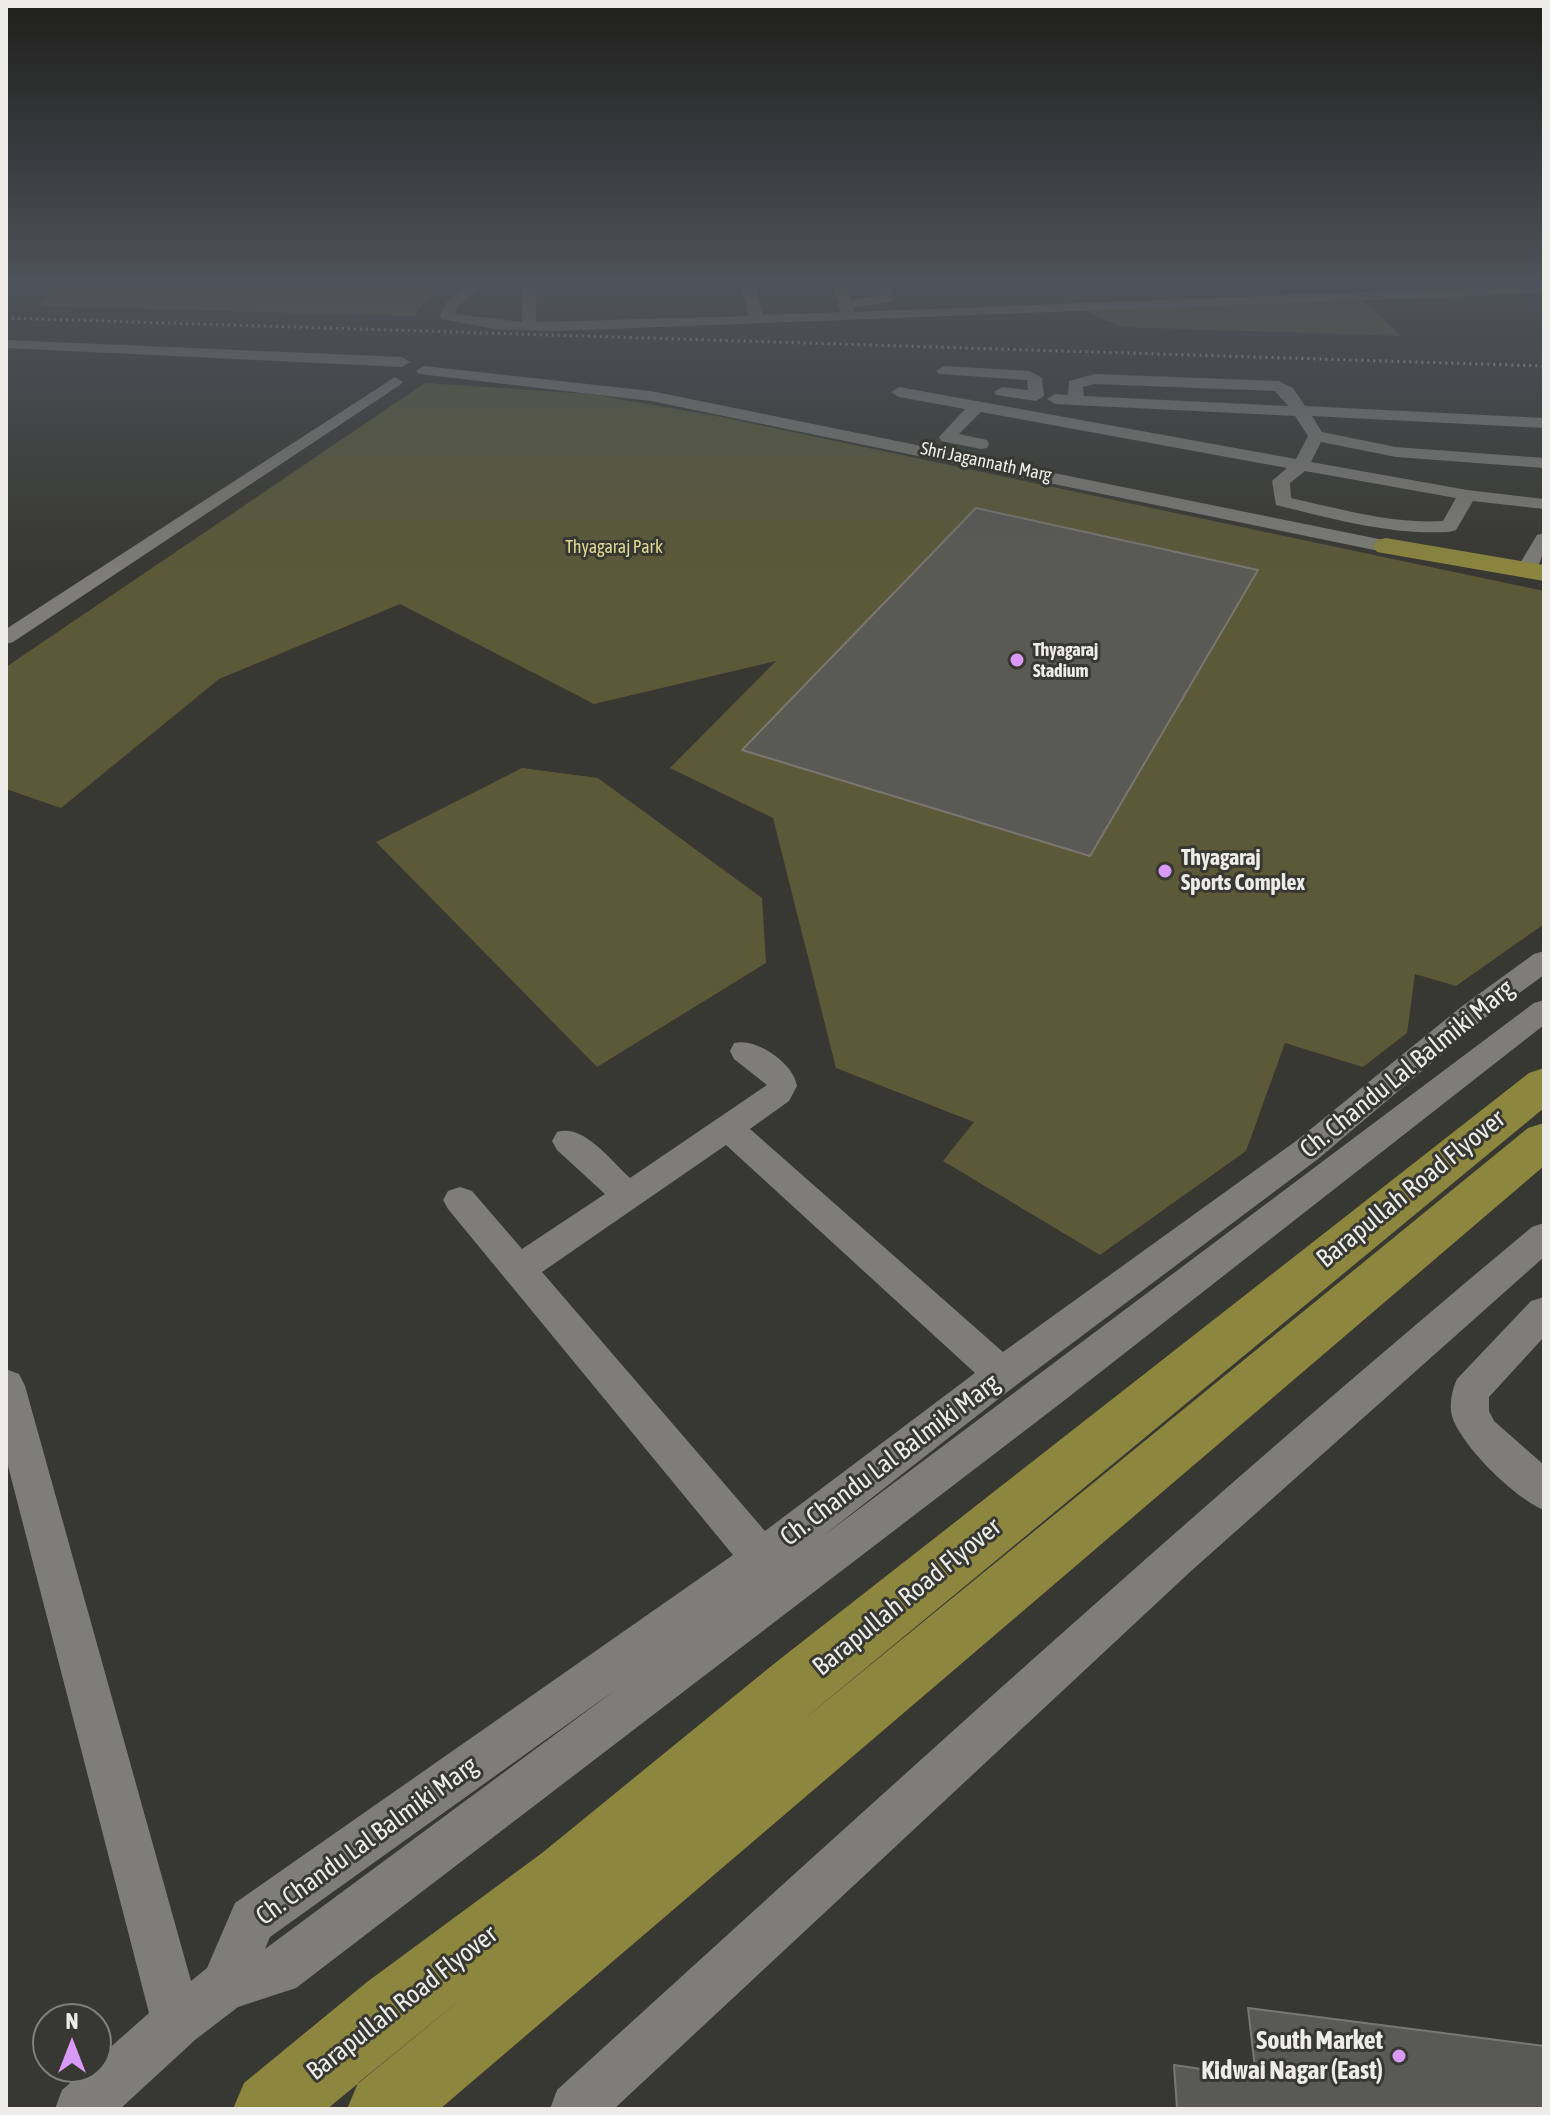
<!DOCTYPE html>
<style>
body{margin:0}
#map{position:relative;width:1550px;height:2115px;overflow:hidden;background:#383832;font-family:"Asap Condensed",sans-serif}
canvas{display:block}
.frame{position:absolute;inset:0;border:8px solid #edece9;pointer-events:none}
.north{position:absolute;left:32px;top:2003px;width:80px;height:80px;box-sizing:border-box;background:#383832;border:2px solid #80807b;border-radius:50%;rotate:0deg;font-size:22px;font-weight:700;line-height:32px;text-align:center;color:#edece9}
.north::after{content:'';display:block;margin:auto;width:28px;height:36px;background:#d99af7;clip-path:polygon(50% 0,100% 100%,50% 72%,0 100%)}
</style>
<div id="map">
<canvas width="1550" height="2115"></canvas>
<div class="frame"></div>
<div class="north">N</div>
</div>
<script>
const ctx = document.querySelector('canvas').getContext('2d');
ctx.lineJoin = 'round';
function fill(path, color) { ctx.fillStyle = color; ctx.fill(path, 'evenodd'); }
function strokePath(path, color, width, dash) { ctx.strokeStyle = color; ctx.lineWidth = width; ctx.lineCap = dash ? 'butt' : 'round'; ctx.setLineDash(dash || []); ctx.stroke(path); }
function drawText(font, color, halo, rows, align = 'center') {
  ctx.font = font + ' "Asap Condensed",sans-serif'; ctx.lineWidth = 6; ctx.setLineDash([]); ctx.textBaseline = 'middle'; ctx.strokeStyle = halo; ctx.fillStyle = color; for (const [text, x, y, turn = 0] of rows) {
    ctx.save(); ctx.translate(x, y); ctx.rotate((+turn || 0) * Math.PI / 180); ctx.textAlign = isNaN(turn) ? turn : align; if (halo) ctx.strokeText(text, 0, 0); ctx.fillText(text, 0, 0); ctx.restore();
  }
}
const green = new Path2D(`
 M 70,281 L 441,281 L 414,316 L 36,306 Z
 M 1359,296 L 1401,336 L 1122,327 L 1078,308 Z
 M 425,383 L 590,394 L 722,417 L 1544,591 L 1544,924 L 1456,986 L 1415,974 L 1407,1033 L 1363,1067 L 1285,1043 L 1246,1151 L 1100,1255 L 943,1161 L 974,1122 L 836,1068 L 773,818 L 670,768 L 776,661 L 594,704 L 400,604 L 219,679 L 61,808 L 6,789 L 6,667 Z
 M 522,768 L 598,778 L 762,898 L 766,963 L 597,1067 L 376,842 Z`);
const building = new Path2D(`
 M 976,508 L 1258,570 L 1090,856 L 742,750 Z
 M 1248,2008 L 1544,2046 L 1544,2109 L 1177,2109 L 1174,2065 L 1256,2077 Z`);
const minor = new Path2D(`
 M 472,281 L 486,281 L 457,308 L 455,314 L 522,322 L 523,281 L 537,281 L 536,322 L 749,316 L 740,281 L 754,281 L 763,315 L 841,312 L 831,281 L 845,281 L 851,300 L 880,296 L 877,281 L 891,281 L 893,302 L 853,307 L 854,312 L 1544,285 L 1544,293 L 556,331 L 494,329 L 442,319 L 440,316 L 446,303 Z
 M 6,340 L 402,357 L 410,362 L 402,367 L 6,348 Z
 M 424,366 L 651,391 L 1413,546 L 1423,552 L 1413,558 L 651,401 L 419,374 L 416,371 Z
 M 944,366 L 1030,371 L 1042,378 L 1044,396 L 1036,401 L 996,395 L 994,392 L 1002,387 L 1028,390 L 1027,380 L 939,374 L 936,371 Z
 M 1095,374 L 1279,381 L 1293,388 L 1305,406 L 1544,418 L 1544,428 L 1312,416 L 1322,432 L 1396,447 L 1544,458 L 1544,468 L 1396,457 L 1321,442 L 1311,462 L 1467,490 L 1544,499 L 1544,509 L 1473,501 L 1456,530 L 1449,532 C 1390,535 1333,519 1276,505 L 1272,481 L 1287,468 L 981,412 L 959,434 L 987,440 L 989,444 L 987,448 L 981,449 L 941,441 L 939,437 L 965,409 L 899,397 L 891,392 L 899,387 L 1296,459 L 1308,436 L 1295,416 L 1055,404 L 1047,399 L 1055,394 L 1068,395 L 1069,381 ZM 1095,384 L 1275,391 L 1288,406 L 1084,396 L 1083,387 ZM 1305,471 L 1456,498 L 1443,521 C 1391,524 1341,509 1291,498 L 1290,483 Z
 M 395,377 L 403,382 L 400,385 L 13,642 L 6,644 L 6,629 Z
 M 1544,533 C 1544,550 1543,560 1533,574 L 1519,574 L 1516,570 L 1537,535 Z
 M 1544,951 L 1544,975 L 1481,1021 L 1318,1159 L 1015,1386 L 823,1536 L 1534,1003 L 1544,1000 L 1544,1025 L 1061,1403 L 296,1988 L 238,2007 L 195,2040 L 120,2109 L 55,2109 L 62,2090 L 89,2067 L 96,2067 L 96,2060 L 149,2013 L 6,1458 L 6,1369 L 19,1374 L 25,1386 L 191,1981 L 207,1968 L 235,1903 L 733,1555 L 448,1209 L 443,1200 L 448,1191 L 460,1187 L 472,1191 L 522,1249 L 605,1194 L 557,1150 L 552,1141 L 557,1132 C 584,1124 610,1160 630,1178 L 767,1085 L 734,1059 L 730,1051 L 734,1043 C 756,1037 794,1063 797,1086 L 789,1101 L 750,1129 L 1003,1352 L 1296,1141 L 1461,1007 L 1534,954 ZM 726,1145 L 975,1373 L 765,1531 L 542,1272 ZM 618,1688 L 265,1949 L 270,1937 Z
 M 1544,1223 L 1544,1257 L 1190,1572 L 614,2109 L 550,2109 L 557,2090 C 878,1798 1198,1505 1532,1227 Z
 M 1544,1297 L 1544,1337 L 1489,1397 L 1489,1411 L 1494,1421 L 1544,1465 L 1544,1510 C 1516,1499 1461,1446 1452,1416 C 1449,1404 1452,1390 1457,1379 L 1531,1301 Z`);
const highway = new Path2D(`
 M 1386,538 L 1544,565 L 1544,581 L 1377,552 L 1373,546 L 1377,540 Z
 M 1544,1068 L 1544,1108 L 798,1724 L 1528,1128 L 1544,1123 L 1544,1166 L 440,2109 L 347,2109 L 358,2083 L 471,1991 L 327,2109 L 233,2109 L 244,2083 L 367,1982 L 542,1853 L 775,1663 L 1529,1073 Z`);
const rail = new Path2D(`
 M 6,318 L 1544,366`);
const markers = [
 [1017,660,8,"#d99af7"],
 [1165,871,8,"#d99af7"],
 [1399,2056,8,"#d99af7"]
];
const farStreetnames = [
 ["Shri Jagannath Marg",986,462,12]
];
const farParknames = [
 ["Thyagaraj Park",614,547]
];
const farPoinames = [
 ["Thyagaraj",1033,650],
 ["Stadium",1033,671]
];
const poiNames = [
 ["Thyagaraj",1181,858],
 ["Sports Complex",1181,883]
];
const nearStreetnames = [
 ["Ch. Chandu Lal Balmiki Marg",1407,1069,-39],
 ["Barapullah Road Flyover",1411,1189,-39],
 ["Ch. Chandu Lal Balmiki Marg",890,1460,-37],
 ["Barapullah Road Flyover",907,1597,-39],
 ["Ch. Chandu Lal Balmiki Marg",367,1841,-36],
 ["Barapullah Road Flyover",402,2003,-38]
];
const nearPoinames = [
 ["South Market",1383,2041],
 ["Kidwai Nagar (East)",1383,2071]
];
fill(green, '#5b5937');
fill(building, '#5a5a54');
strokePath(building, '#787771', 2);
fill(minor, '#7e7d77');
fill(highway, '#8c863e');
strokePath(rail, '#bcbbb7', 3, [2, 4]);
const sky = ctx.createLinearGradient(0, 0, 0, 577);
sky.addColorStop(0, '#1f1f1c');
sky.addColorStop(0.49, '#4d535a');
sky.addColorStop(1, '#4d535a00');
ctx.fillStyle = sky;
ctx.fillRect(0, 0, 1550, 577);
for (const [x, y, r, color] of markers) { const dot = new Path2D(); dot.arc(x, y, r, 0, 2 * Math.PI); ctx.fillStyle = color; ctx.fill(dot); strokePath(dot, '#383832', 3); }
drawText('18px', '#edece9', '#383832', farStreetnames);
drawText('18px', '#ddd892', '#383832', farParknames);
drawText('bold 18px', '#edece9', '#383832', farPoinames, 'left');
drawText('bold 22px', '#edece9', '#383832', poiNames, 'left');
drawText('26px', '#edece9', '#383832', nearStreetnames);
drawText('bold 26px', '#edece9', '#383832', nearPoinames, 'right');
</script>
